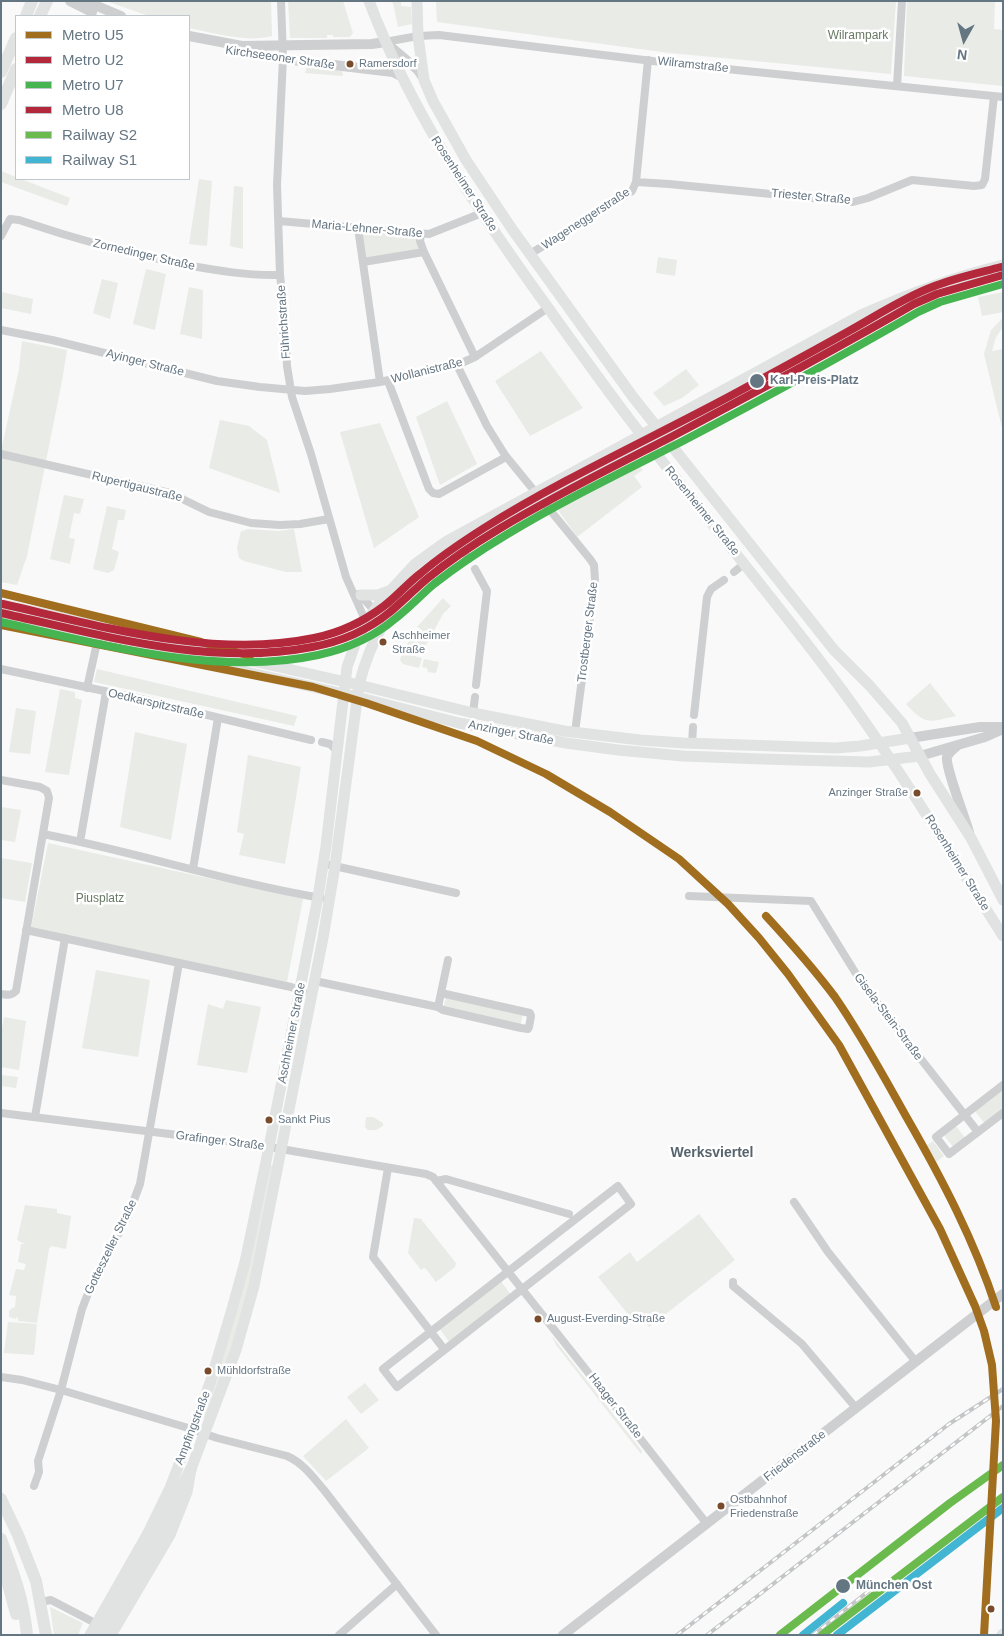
<!DOCTYPE html>
<meta charset="utf-8">
<style>
body{margin:0}
#map{position:relative;width:1004px;height:1636px;overflow:hidden;background:#f9f9f9;font-family:Arial,sans-serif}
canvas{display:block}
.frame{position:absolute;inset:0;border:2px solid #657683;pointer-events:none}
.legend{position:absolute;left:15px;top:15px;width:175px;height:165px;box-sizing:border-box;background:#fff;border:1px solid #c1c8cd;margin:0;padding:6px 9px;list-style:none;font-size:15px;color:#657683}
.legend li{display:flex;align-items:center;gap:10px;height:25px}
.legend b{width:25px;border:1px solid #c1c8cd}
.north{position:absolute;left:939px;top:15px;width:50px;height:50px;-webkit-text-stroke:4px #fff;paint-order:stroke;rotate:187deg;font-size:14px;font-weight:700;line-height:20px;text-align:center;color:#657683}
.north::after{content:'';display:block;margin:auto;width:18px;height:22px;background:#657683;clip-path:polygon(50% 0,100% 100%,50% 72%,0 100%)}
</style>
<div id="map">
<canvas width="1004" height="1636"></canvas>
<div class="frame"></div>
<ul class="legend">
<li><b style="height:6px;background:#a06e1e"></b>Metro U5</li>
<li><b style="height:6px;background:#b4283c"></b>Metro U2</li>
<li><b style="height:6px;background:#46b450"></b>Metro U7</li>
<li><b style="height:6px;background:#b4283c"></b>Metro U8</li>
<li><b style="height:6px;background:#6bba4d"></b>Railway S2</li>
<li><b style="height:6px;background:#42b5d2"></b>Railway S1</li>
</ul>
<div class="north">N</div>
</div>
<script>
const ctx = document.querySelector('canvas').getContext('2d');
ctx.lineJoin = 'round';
function fill(path, color) { ctx.fillStyle = color; ctx.fill(path, 'evenodd'); }
function strokePath(path, color, width, dash) { ctx.strokeStyle = color; ctx.lineWidth = width; ctx.lineCap = dash ? 'butt' : 'round'; ctx.setLineDash(dash || []); ctx.stroke(path); }
function drawText(font, color, halo, rows, align = 'center') {
  ctx.font = font + ' Arial,sans-serif'; ctx.lineWidth = 5; ctx.setLineDash([]); ctx.textBaseline = 'middle'; ctx.strokeStyle = halo; ctx.fillStyle = color; for (const [text, x, y, turn = 0] of rows) {
    ctx.save(); ctx.translate(x, y); ctx.rotate((+turn || 0) * Math.PI / 180); ctx.textAlign = isNaN(turn) ? turn : align; if (halo) ctx.strokeText(text, 0, 0); ctx.fillText(text, 0, 0); ctx.restore();
  }
}
const green = new Path2D(`
 M 106,1 L 271,1 L 272,36 C 247,43 214,33 189,28 L 189,16 L 149,16 Z
 M 288,1 L 343,1 L 353,33 L 350,37 L 333,37 L 333,35 L 327,35 L 327,38 L 290,38 Z
 M 388,1 L 401,1 L 401,6 L 411,7 L 412,24 L 398,27 L 393,3 Z
 M 436,1 L 896,1 L 891,74 L 670,53 L 437,22 Z
 M 907,1 L 995,1 L 994,29 L 1003,30 L 1003,86 L 904,76 Z
 M 307,67 L 342,71 L 343,76 L 305,73 Z
 M 1,171 L 16,177 L 16,179 L 21,179 L 70,198 L 67,206 L 1,182 Z
 M 199,179 L 212,181 L 207,246 L 189,244 Z
 M 234,186 L 243,187 L 243,249 L 230,246 Z
 M 361,230 L 416,236 L 419,251 L 365,259 Z
 M 658,257 L 677,260 L 675,276 L 656,273 Z
 M 146,269 L 166,274 L 155,330 L 133,324 Z
 M 102,279 L 118,283 L 110,319 L 93,313 Z
 M 189,287 L 203,290 L 202,339 L 180,334 Z
 M 1,292 L 33,299 L 31,314 L 1,308 Z
 M 1003,292 L 1003,312 L 982,316 L 978,297 Z
 M 1003,318 L 1003,327 L 996,337 L 992,351 L 1003,349 L 1003,432 L 984,354 L 991,330 Z
 M 22,341 L 67,350 L 62,381 L 27,556 L 17,585 L 1,582 L 1,451 L 19,369 Z
 M 541,351 L 583,408 L 530,436 L 495,381 Z
 M 686,369 L 699,385 L 682,398 L 664,406 L 653,393 Z
 M 447,401 L 477,464 L 440,485 L 416,417 Z
 M 220,420 L 249,426 L 267,440 L 280,493 L 209,468 Z
 M 380,423 L 419,517 L 374,548 L 340,432 Z
 M 638,464 L 643,470 L 634,476 L 642,487 L 577,537 L 558,510 Z
 M 64,495 L 84,499 L 80,514 L 74,513 L 69,538 L 75,539 L 70,564 L 50,559 Z
 M 530,503 L 481,532 L 385,613 L 382,612 L 381,609 C 398,590 414,570 435,554 C 464,533 498,519 530,503 Z
 M 107,506 L 126,510 L 124,520 L 118,520 L 112,549 L 119,552 L 114,570 L 108,573 L 93,569 Z
 M 247,529 L 279,531 L 294,529 L 302,572 L 286,572 L 244,561 L 239,558 L 237,548 L 241,531 L 243,531 Z
 M 443,598 L 451,606 L 443,614 L 431,636 L 417,627 Z
 M 416,629 L 430,638 L 420,655 L 403,651 Z
 M 402,653 L 422,658 L 419,668 L 403,664 L 400,660 Z
 M 424,659 L 439,662 L 436,673 L 428,672 L 427,668 L 422,667 Z
 M 97,669 L 297,716 L 294,726 L 94,682 Z
 M 930,683 L 956,716 C 929,722 926,726 906,704 Z
 M 60,689 L 75,692 L 75,698 L 82,700 L 69,775 L 45,772 Z
 M 16,708 L 36,711 L 30,754 L 9,752 Z
 M 135,732 L 187,744 L 171,840 L 120,827 Z
 M 248,755 L 301,767 L 285,864 L 239,855 L 244,834 L 237,832 Z
 M 1,807 L 21,810 L 15,842 L 1,840 Z
 M 48,843 L 303,899 L 287,982 L 31,928 Z
 M 1,858 L 32,863 L 25,902 L 1,898 Z
 M 96,970 L 150,980 L 138,1057 L 82,1048 Z
 M 446,997 L 523,1014 L 520,1026 L 443,1009 Z
 M 226,1000 L 261,1007 L 247,1073 L 197,1065 L 208,1004 L 223,1009 Z
 M 4,1017 L 26,1021 L 19,1070 L 1,1067 L 1,1034 Z
 M 1,1075 L 18,1077 L 16,1088 L 1,1086 Z
 M 1003,1087 L 1003,1110 L 985,1124 L 974,1110 Z
 M 366,1117 L 373,1117 L 383,1123 L 383,1126 L 376,1130 L 368,1130 L 365,1127 Z
 M 955,1125 L 966,1139 L 954,1148 L 943,1134 Z
 M 933,1141 L 944,1156 L 931,1166 L 923,1148 Z
 M 270,1165 L 275,1165 L 253,1272 L 236,1337 L 205,1419 L 202,1418 Z
 M 25,1205 L 57,1209 L 57,1213 L 71,1216 L 66,1249 L 51,1246 L 49,1249 L 37,1323 L 18,1321 L 18,1317 L 15,1319 L 9,1317 L 9,1311 L 12,1308 L 15,1307 L 16,1296 L 9,1295 L 16,1269 L 24,1270 L 26,1264 L 18,1262 L 21,1244 L 25,1244 L 17,1240 Z
 M 699,1214 L 735,1260 L 649,1327 L 642,1318 L 635,1323 L 598,1277 L 630,1252 L 637,1262 Z
 M 414,1218 L 421,1219 L 456,1263 L 455,1267 L 436,1282 L 426,1269 L 424,1268 L 421,1270 L 408,1253 Z
 M 500,1280 L 511,1295 L 450,1343 L 439,1328 Z
 M 8,1322 L 37,1324 L 34,1355 L 4,1353 Z
 M 552,1336 L 642,1451 L 641,1454 L 556,1345 Z
 M 365,1383 L 379,1400 L 361,1414 L 347,1397 Z
 M 346,1419 L 369,1448 L 326,1481 L 303,1456 Z
 M 50,1607 L 83,1623 L 78,1635 L 54,1635 Z`);
const minor = new Path2D(`
 M 281,1 L 283,58 L 277,185 L 280,275 L 285,318 L 287,366 L 292,397 L 311,454 L 346,577 L 366,622
 M 385,42 L 418,36 L 439,35 L 677,64 L 1003,97
 M 897,86 L 902,1
 M 636,182 L 669,184 L 853,202 L 868,198 L 912,180 L 974,186 L 982,185 L 985,179 L 994,96
 M 279,221 L 429,234 L 482,213
 M 358,228 L 380,382
 M 421,234 L 420,241 L 424,252 L 475,357
 M 1,236 L 10,219 L 19,220 C 72,238 126,253 181,264 C 214,270 247,276 280,275
 M 530,254 L 632,191 L 636,182 L 648,60
 M 363,262 L 424,252
 M 1,330 L 52,340 L 217,381 L 260,387 L 305,391 L 330,389 L 380,382 L 457,365 L 475,357 L 548,308
 M 457,365 L 487,426 L 505,455 L 590,559 L 594,565 L 595,580 L 575,732
 M 388,381 L 429,489 L 433,493 L 439,494 L 506,457
 M 1,454 L 170,493 L 209,512 L 251,523 L 280,525 L 300,524 L 329,519
 M 461,548 L 469,559
 M 475,569 L 487,591 L 476,685
 M 734,572 L 744,564
 M 359,594 L 374,610
 M 1,669 L 137,698 L 311,740
 M 87,688 L 98,638
 M 473,713 L 475,697
 M 694,715 L 707,597 L 711,589 L 724,580
 M 322,742 L 330,744 L 337,751
 M 692,744 L 693,727
 M 1,780 L 40,787 L 47,791 L 49,798 L 16,991 C 11,996 8,995 1,994
 M 43,834 C 136,852 227,882 321,898
 M 80,842 L 106,692
 M 330,865 L 456,893
 M 193,869 L 218,718
 M 689,896 L 811,901 L 863,985 L 978,1132
 M 26,930 L 291,987 L 303,992
 M 315,981 L 438,1007 L 443,1010 L 521,1028 L 528,1029 L 529,1027 L 531,1016 L 530,1013 L 441,993
 M 438,1007 L 448,960
 M 1003,1085 L 936,1137 L 949,1154 L 1003,1113
 M 1,1113 L 258,1145 L 426,1174 L 433,1177 L 610,1400 L 707,1524
 M 35,1117 L 65,938
 M 388,1168 L 373,1257 L 444,1349
 M 436,1181 L 446,1179 L 569,1214
 M 618,1186 L 631,1204 L 397,1387 L 383,1369 Z
 M 794,1202 L 828,1252 L 916,1362
 M 733,1282 L 733,1286 L 802,1344 L 856,1408
 M 1,1377 L 22,1380 L 61,1390 L 185,1427 L 217,1438 L 287,1456 C 303,1463 313,1477 324,1490 L 436,1635
 M 34,1486 L 39,1472 L 38,1461 L 61,1390 L 82,1309 L 92,1283 L 128,1216 L 140,1184 L 179,963
 M 40,1602 L 51,1600 L 97,1624
 M 339,1635 L 397,1584`);
const tertiary = new Path2D(`
 M 70,1 L 92,12
 M 85,1 L 121,16
 M 189,36 L 242,46 L 372,44 L 385,42 L 418,70 L 424,79
 M 231,51 L 300,61 L 393,72 L 401,76
 M 910,738 L 980,727 L 1003,727
 M 957,746 C 953,749 949,752 947,757 C 945,766 965,818 969,832
 M 920,756 L 985,737 L 1003,729
 M 563,1635 L 1003,1294`);
const secondary = new Path2D(`
 M 369,1 C 409,107 471,200 536,291 C 567,334 598,378 630,420 C 694,503 761,583 824,666 C 890,752 945,845 1003,936
 M 417,1 L 418,36 L 424,80 L 433,101 L 466,160 L 512,229 L 633,397 L 834,650 L 870,686 L 902,723 L 930,774 L 971,838 L 1003,900
 M 361,595 L 378,595 L 389,591
 M 1,604 L 359,685 L 473,713 L 564,731 L 640,740 L 683,743 L 805,747 L 836,748 L 860,746 L 910,738
 M 1,614 L 67,628 L 141,648 L 357,697 L 459,723 L 566,743 L 618,750 L 683,756 L 762,759 L 869,762 L 920,756
 M 90,1635 L 148,1533 L 170,1488 L 210,1383 L 232,1309 L 245,1262 L 269,1147 L 318,897 L 326,846 L 347,667 L 356,642 L 366,622 L 382,600 L 415,564 L 447,541 L 861,315 C 908,294 953,277 1003,265
 M 111,1635 L 170,1535 L 187,1492 L 191,1469 L 236,1350 L 254,1286 L 323,938 L 335,866 L 359,685 C 370,640 393,601 428,571 C 452,550 482,536 509,520 L 875,318 L 934,293 L 1003,273
 M 1002,1635 L 1003,1634`);
const primary = new Path2D(`
 M 26,16 L 32,1
 M 40,16 L 47,1
 M 1,72 L 16,38
 M 1,104 L 16,69`);
const trunk = new Path2D(`
 M 1,1499 L 18,1535 L 36,1581 L 46,1635
 M 1,1539 C 13,1571 24,1601 27,1635
 M 1,1564 L 7,1580 L 16,1614
 M 102,1635 L 157,1538 L 191,1469`);
const rail = new Path2D(`
 M 677,1635 L 949,1424 L 1003,1389
 M 707,1635 L 1003,1406
 M 813,1635 L 870,1590`);
const rail1 = new Path2D(`
 M 780,1635 L 950,1503 L 1003,1465
 M 822,1635 L 1003,1497`);
const rail2 = new Path2D(`
 M 803,1635 L 843,1603
 M 837,1635 L 1003,1508`);
const metro1 = new Path2D(`
 M 1,593 L 201,642 L 250,656
 M 1,625 L 313,687 L 366,703 L 477,741 L 546,774 L 610,812 L 679,859 L 728,904 L 759,938 L 788,974 L 839,1045 L 940,1229 L 975,1306 L 984,1331 L 992,1365 L 996,1421 L 984,1635
 M 766,916 C 790,942 814,969 835,997 C 862,1036 884,1077 907,1118 C 942,1179 974,1240 996,1307`);
const metro2 = new Path2D(`
 M 1,613 C 102,635 209,667 312,647 C 340,642 368,630 390,612 C 403,601 415,589 428,578 C 450,560 474,544 499,529 C 555,495 615,466 673,436 C 754,393 835,350 914,304 L 937,294 L 1003,275`);
const metro3 = new Path2D(`
 M 1,622 C 100,644 217,677 318,655 C 346,649 374,637 396,618 C 409,608 421,595 434,584 C 457,566 481,550 506,535 C 562,501 622,472 681,442 C 761,400 840,357 918,312 L 940,302 L 1003,284`);
const metro4 = new Path2D(`
 M 3,604 C 101,626 213,659 314,638 C 339,633 363,622 384,606 C 397,596 408,583 421,573 C 441,556 462,542 484,528 C 564,478 650,439 732,395 C 771,374 810,353 849,331 C 876,316 903,298 932,287 C 954,278 978,273 1001,267`);
const markers = [
 [350,64,4.5,"#7a4b2a"],
 [757,381,8,"#657683"],
 [383,642,4.5,"#7a4b2a"],
 [917,793,4.5,"#7a4b2a"],
 [269,1120,4.5,"#7a4b2a"],
 [538,1319,4.5,"#7a4b2a"],
 [208,1371,4.5,"#7a4b2a"],
 [721,1506,4.5,"#7a4b2a"],
 [843,1586,8,"#657683"],
 [991,1609,4.5,"#7a4b2a"]
];
const busNames = [
 ["Ramersdorf",359,64],
 ["Aschheimer",392,636],
 ["Straße",392,650],
 ["Anzinger Straße",908,793,"right"],
 ["Sankt Pius",278,1120],
 ["August-Everding-Straße",547,1319],
 ["Mühldorfstraße",217,1371],
 ["Ostbahnhof",730,1500],
 ["Friedenstraße",730,1514]
];
const parkNames = [
 ["Wilrampark",858,36],
 ["Piusplatz",100,899]
];
const streetNames = [
 ["Kirchseeoner Straße",280,58,8],
 ["Wilramstraße",693,65,6],
 ["Rosenheimer Straße",464,184,57],
 ["Triester Straße",811,197,5],
 ["Wageneggerstraße",586,219,-33],
 ["Maria-Lehner-Straße",367,229,5],
 ["Zornedinger Straße",144,255,13],
 ["Führichstraße",284,322,-94],
 ["Ayinger Straße",145,363,14],
 ["Wollanistraße",427,371,-14],
 ["Rupertigaustraße",137,487,14],
 ["Rosenheimer Straße",702,511,51],
 ["Trostberger Straße",588,632,-83],
 ["Oedkarspitzstraße",156,704,13],
 ["Anzinger Straße",511,733,11],
 ["Rosenheimer Straße",957,863,58],
 ["Gisela-Stein-Straße",888,1017,53],
 ["Aschheimer Straße",292,1033,-79],
 ["Grafinger Straße",220,1141,7],
 ["Gotteszeller Straße",111,1247,-64],
 ["Haager Straße",615,1406,52],
 ["Ampfingstraße",193,1428,-69],
 ["Friedenstraße",795,1456,-38]
];
const stopNames = [
 ["Karl-Preis-Platz",770,381],
 ["München Ost",856,1586]
];
const neighbourhoodNames = [
 ["Werksviertel",712,1153]
];
fill(green, '#e8ebe6');
strokePath(minor, '#cecfd0', 8);
strokePath(tertiary, '#cecfd0', 10);
strokePath(secondary, '#e1e2e2', 11);
strokePath(primary, '#e1e2e2', 12);
strokePath(trunk, '#e1e2e2', 12);
strokePath(rail, '#c3c5c6', 4);
strokePath(rail, '#fff', 2, [5.5]);
strokePath(rail1, '#6bba4d', 8);
strokePath(rail2, '#42b5d2', 8);
strokePath(metro1, '#a06e1e', 8);
strokePath(metro2, '#b4283c', 8);
strokePath(metro3, '#46b450', 8);
strokePath(metro4, '#b4283c', 8);
for (const [x, y, r, color] of markers) { const dot = new Path2D(); dot.arc(x, y, r, 0, 2 * Math.PI); ctx.fillStyle = color; ctx.fill(dot); strokePath(dot, '#fff', 2); }
drawText('11px', '#657683', '#fff', busNames, 'left');
drawText('12px', '#687a64', '#fff', parkNames);
drawText('12px', '#657683', '#fff', streetNames);
drawText('bold 12px', '#657683', '#fff', stopNames, 'left');
drawText('bold 14px', '#57646e', '#fff', neighbourhoodNames);
</script>
